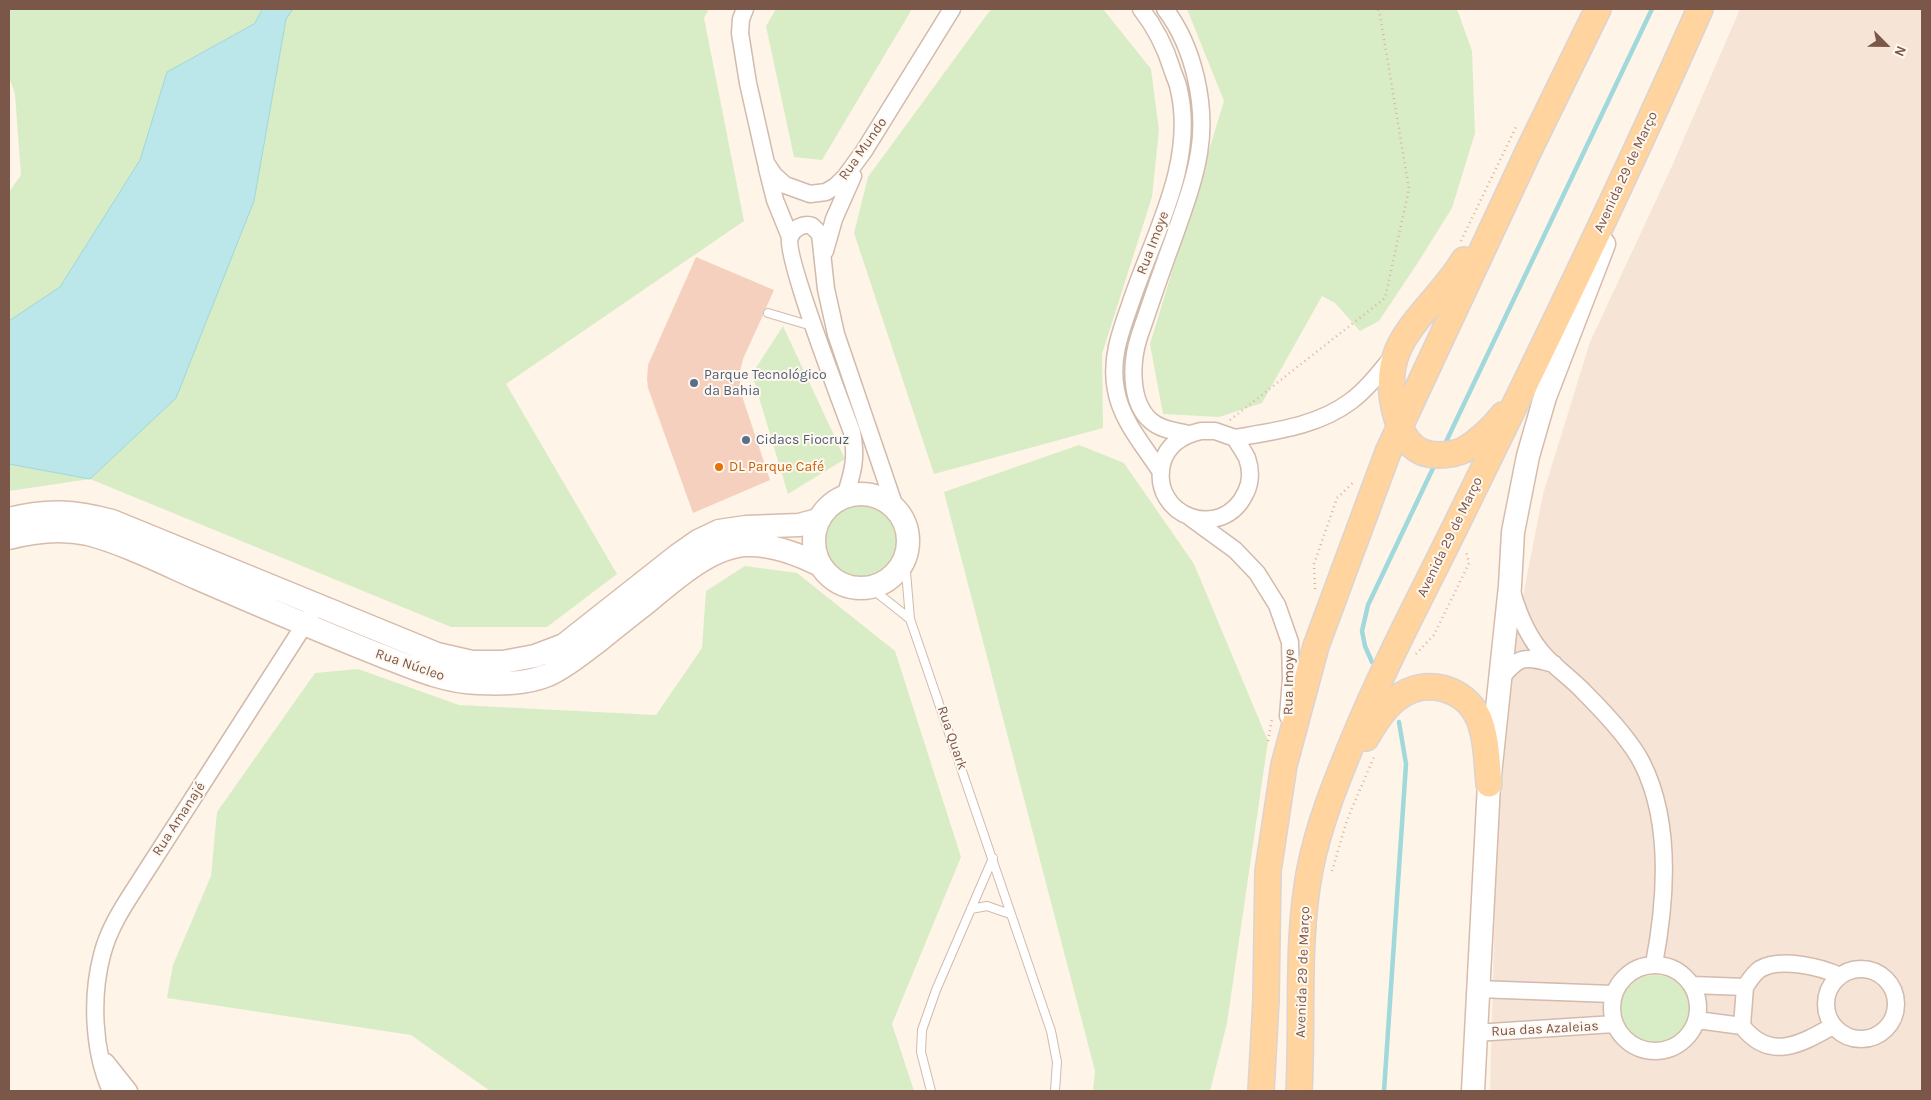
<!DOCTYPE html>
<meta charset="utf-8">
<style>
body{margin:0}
#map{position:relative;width:1931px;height:1100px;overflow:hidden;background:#fef4e8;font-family:Karla,sans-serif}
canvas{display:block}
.frame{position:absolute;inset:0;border:10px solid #7b5749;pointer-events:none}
.north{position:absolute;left:1861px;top:20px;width:50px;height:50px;-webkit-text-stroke:4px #fff8f0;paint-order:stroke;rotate:113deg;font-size:14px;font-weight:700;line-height:20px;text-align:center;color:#7b5749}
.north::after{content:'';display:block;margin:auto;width:18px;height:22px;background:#7b5749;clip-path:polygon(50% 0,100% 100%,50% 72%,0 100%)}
</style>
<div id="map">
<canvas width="1931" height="1100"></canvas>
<div class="frame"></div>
<div class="north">N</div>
</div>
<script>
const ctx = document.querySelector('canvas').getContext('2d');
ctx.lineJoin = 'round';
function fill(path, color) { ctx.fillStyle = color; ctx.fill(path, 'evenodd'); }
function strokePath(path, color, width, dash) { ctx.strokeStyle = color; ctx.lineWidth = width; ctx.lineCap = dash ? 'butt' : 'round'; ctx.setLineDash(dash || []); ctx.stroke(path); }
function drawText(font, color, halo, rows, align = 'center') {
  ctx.font = font + ' Karla,sans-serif'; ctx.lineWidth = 4; ctx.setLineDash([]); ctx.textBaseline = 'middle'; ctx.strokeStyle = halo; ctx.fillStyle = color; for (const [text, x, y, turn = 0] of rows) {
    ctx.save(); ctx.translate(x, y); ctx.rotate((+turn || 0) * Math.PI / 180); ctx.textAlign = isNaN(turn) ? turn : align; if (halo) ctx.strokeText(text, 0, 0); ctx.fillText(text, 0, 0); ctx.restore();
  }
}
const residential = new Path2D(`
 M 1740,9 L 1922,9 L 1922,1091 L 1490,1091 L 1497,825 L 1508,673 L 1543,494 L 1590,342 L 1672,166 Z`);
const green = new Path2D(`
 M 9,9 L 709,9 L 704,18 L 744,221 L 506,384 L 617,574 L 547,627 L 451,627 L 90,479 L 9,491 L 9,192 L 21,175 L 15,94 L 9,77 Z
 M 776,9 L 912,9 L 822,160 L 794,157 L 766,26 Z
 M 991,9 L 1103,9 L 1151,69 L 1159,130 L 1152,197 L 1102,354 L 1103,428 L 934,474 L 854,233 L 868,177 Z
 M 1187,9 L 1457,9 L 1472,51 L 1475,133 L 1452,208 L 1417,264 L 1379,321 L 1360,331 L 1335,303 L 1322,296 L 1262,403 L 1219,417 L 1163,414 L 1150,344 L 1224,101 Z
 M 783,326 L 845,459 L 788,494 L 752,374 Z
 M 1079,445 L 1124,463 L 1194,564 L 1268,741 L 1227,1023 L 1210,1091 L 1093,1091 L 1095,1071 L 944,492 Z
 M 849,503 C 869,503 874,502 889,517 C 933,561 846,612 823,550 C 816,530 836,515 849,503 Z
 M 745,566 L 797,573 L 895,651 L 961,857 L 892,1024 L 914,1091 L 490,1091 L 411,1035 L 167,998 L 173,965 L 211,876 L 217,812 L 315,673 L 358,669 L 459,705 L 656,715 L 702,648 L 706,591 Z
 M1621 1009a34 34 0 1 1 68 0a34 34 0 1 1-68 0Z`);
const water = new Path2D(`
 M 263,9 L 293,9 L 286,19 L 254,201 L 176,398 L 90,479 L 9,464 L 9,321 L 60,287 L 140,160 L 167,72 L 254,24 Z`);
const stream = new Path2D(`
 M 1443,448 L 1652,9
 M 1372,662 L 1365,646 L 1362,631 L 1368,605 L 1435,464
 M 1384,1091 L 1406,764 L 1399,722`);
const building = new Path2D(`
 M 696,257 L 774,290 L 766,308 L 763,311 L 763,315 L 743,359 L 740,372 L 740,390 L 770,480 L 693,513 L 648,388 L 647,379 L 648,365 Z`);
const path = new Path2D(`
 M 1461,241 L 1517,125
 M 1230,420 L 1385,298 L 1409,189 L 1380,15 L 1378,9
 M 1315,589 L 1314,564 L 1337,498 L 1355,481
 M 1416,654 L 1434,635 L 1469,563 L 1466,551
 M 1268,741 L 1272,719
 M 1332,871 L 1347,820 L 1374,757`);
const lane = new Path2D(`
 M 768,313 L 812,326
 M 905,560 L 910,619 L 1051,1031 L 1057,1062 L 1055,1091
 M 871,588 L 910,619
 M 971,909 L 987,906 L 1010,914
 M 931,1091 L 921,1052 L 922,1030 L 936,990 L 993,858`);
const street = new Path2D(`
 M 745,9 L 741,19 L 740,33 L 748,83 L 766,163 L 774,175 L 785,185 L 810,194 L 826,192 L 836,186 L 845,177 L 864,151 L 952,9
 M 1141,9 C 1155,27 1165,46 1172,69 C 1174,76 1178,83 1179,90 C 1196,164 1152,237 1130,305 C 1120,333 1110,360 1116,390 C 1121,420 1144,446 1161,472
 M 1165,9 C 1194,47 1207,106 1199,153 C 1194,183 1183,211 1173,240 C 1161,272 1150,305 1139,337 C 1131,362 1129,402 1151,421 C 1161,430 1176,431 1188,434
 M 767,168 L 775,200 L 790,237
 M 825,251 L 834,219 L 853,176
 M 1201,431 L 1215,431 L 1235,438 C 1239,445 1244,452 1247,458 C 1251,469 1251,482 1246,492 C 1223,543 1150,517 1162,464 C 1167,444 1183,435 1201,431 Z
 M 1235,438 C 1275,431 1318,426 1351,401 C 1367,389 1380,372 1393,356
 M 845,496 C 853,473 857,456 852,432 C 842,405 784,254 790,237 C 793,228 804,223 812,226 L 820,234 L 826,289 L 836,334 L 896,510
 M 1191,518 L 1235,550 L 1257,573 L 1277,605 L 1290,642 L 1291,679 L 1288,716
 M 1512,592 C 1519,616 1528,638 1545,656 C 1557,669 1572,679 1584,692 C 1603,711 1630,739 1642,763 C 1672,822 1666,901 1654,964
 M 1500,679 C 1520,655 1524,656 1554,664
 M1612 1008a43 43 0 1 1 86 0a43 43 0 1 1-86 0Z
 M1826 1004a35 35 0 1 1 70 0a35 35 0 1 1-70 0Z
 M 1692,985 L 1745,987 C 1749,981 1753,974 1760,969 C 1780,957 1821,967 1840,976
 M 1477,989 L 1613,994
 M 1697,1020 L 1742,1026 C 1770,1062 1801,1044 1833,1026
 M 1742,1026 L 1745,987
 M 1475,1033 L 1614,1024
 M 106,1062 L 129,1091
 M 111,1091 C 93,1051 91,997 102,955 C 108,931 121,910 134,890 L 310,616`);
const secondary = new Path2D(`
 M814 541a47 47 0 1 1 94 0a47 47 0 1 1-94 0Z
 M 9,519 C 48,509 74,511 112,521 L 437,654 L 472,662 L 503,662 L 535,656 L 564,645 L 678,555 L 698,541 L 719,531 L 746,527 L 799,525 L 818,520
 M 9,538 C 35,531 60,528 88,534 C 123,543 165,564 199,579 C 259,605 319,631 380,655 C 411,667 443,682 478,683 C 501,684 526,684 548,675 C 566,667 581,654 596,643 C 612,630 628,617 645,604 C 672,582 710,546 747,545 C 772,544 798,554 820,565
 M 1473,1091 L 1489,784 L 1510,586 L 1513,532 L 1528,456 L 1545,397 L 1604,244`);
const primary = new Path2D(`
 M 1464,260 C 1447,290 1409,321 1397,352 C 1389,373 1390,393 1396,415 C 1402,437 1413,455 1438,455 C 1447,455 1455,454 1464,450 C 1479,441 1492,429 1503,415
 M 1366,738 C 1374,724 1383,709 1396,699 C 1424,676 1465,687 1479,719 C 1487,739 1487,763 1489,784
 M 1261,1091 L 1266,1000 L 1268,871 L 1284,765 L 1316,646 L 1388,452 L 1529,150 L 1598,9
 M 1299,1091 C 1303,1017 1296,942 1310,869 C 1319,824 1336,782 1353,741 C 1385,663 1425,589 1462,513 C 1544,346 1625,179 1700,9`);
const markers = [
 [694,383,5,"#5c6f8a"],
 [746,440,5,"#5c6f8a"],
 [719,467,5,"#e8710a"]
];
const streetNames = [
 ["Rua Mundo",863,149,-55],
 ["Avenida 29 de Março",1626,172,-65],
 ["Rua Imoye",1153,243,-69],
 ["Avenida 29 de Março",1450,537,-64],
 ["Rua Núcleo",410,665,19],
 ["Rua Imoye",1289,682,-89],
 ["Rua Quark",952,738,71],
 ["Rua Amanajé",179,819,-57],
 ["Avenida 29 de Março",1303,972,-88],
 ["Rua das Azaleias",1545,1029,-3]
];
const serviceNames = [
 ["Parque Tecnológico",704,375],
 ["da Bahia",704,391],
 ["Cidacs Fiocruz",756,440]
];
const foodNames = [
 ["DL Parque Café",729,467]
];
fill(residential, '#f6e5d6');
fill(green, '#d8edc5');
fill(water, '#bbe6ea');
strokePath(water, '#a0d8dc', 1);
strokePath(stream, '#a0d8dc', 4.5);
fill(building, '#f5d0be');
strokePath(lane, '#d2baac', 10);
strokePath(street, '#d2baac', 19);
strokePath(secondary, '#d7bcac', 25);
strokePath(primary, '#ddd3d0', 28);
strokePath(path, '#dbb3a0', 2.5, [1, 4]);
strokePath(lane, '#fff', 8);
strokePath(street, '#fff', 16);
strokePath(secondary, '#fff', 22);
strokePath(primary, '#ffd49e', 25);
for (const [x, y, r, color] of markers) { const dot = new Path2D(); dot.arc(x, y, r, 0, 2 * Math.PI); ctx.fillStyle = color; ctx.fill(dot); strokePath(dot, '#fff8f0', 2); }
drawText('14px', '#7b5749', '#fff8f0', streetNames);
drawText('14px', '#4e5e75', '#fff8f0', serviceNames, 'left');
drawText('14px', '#c56008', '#fff8f0', foodNames, 'left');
</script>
